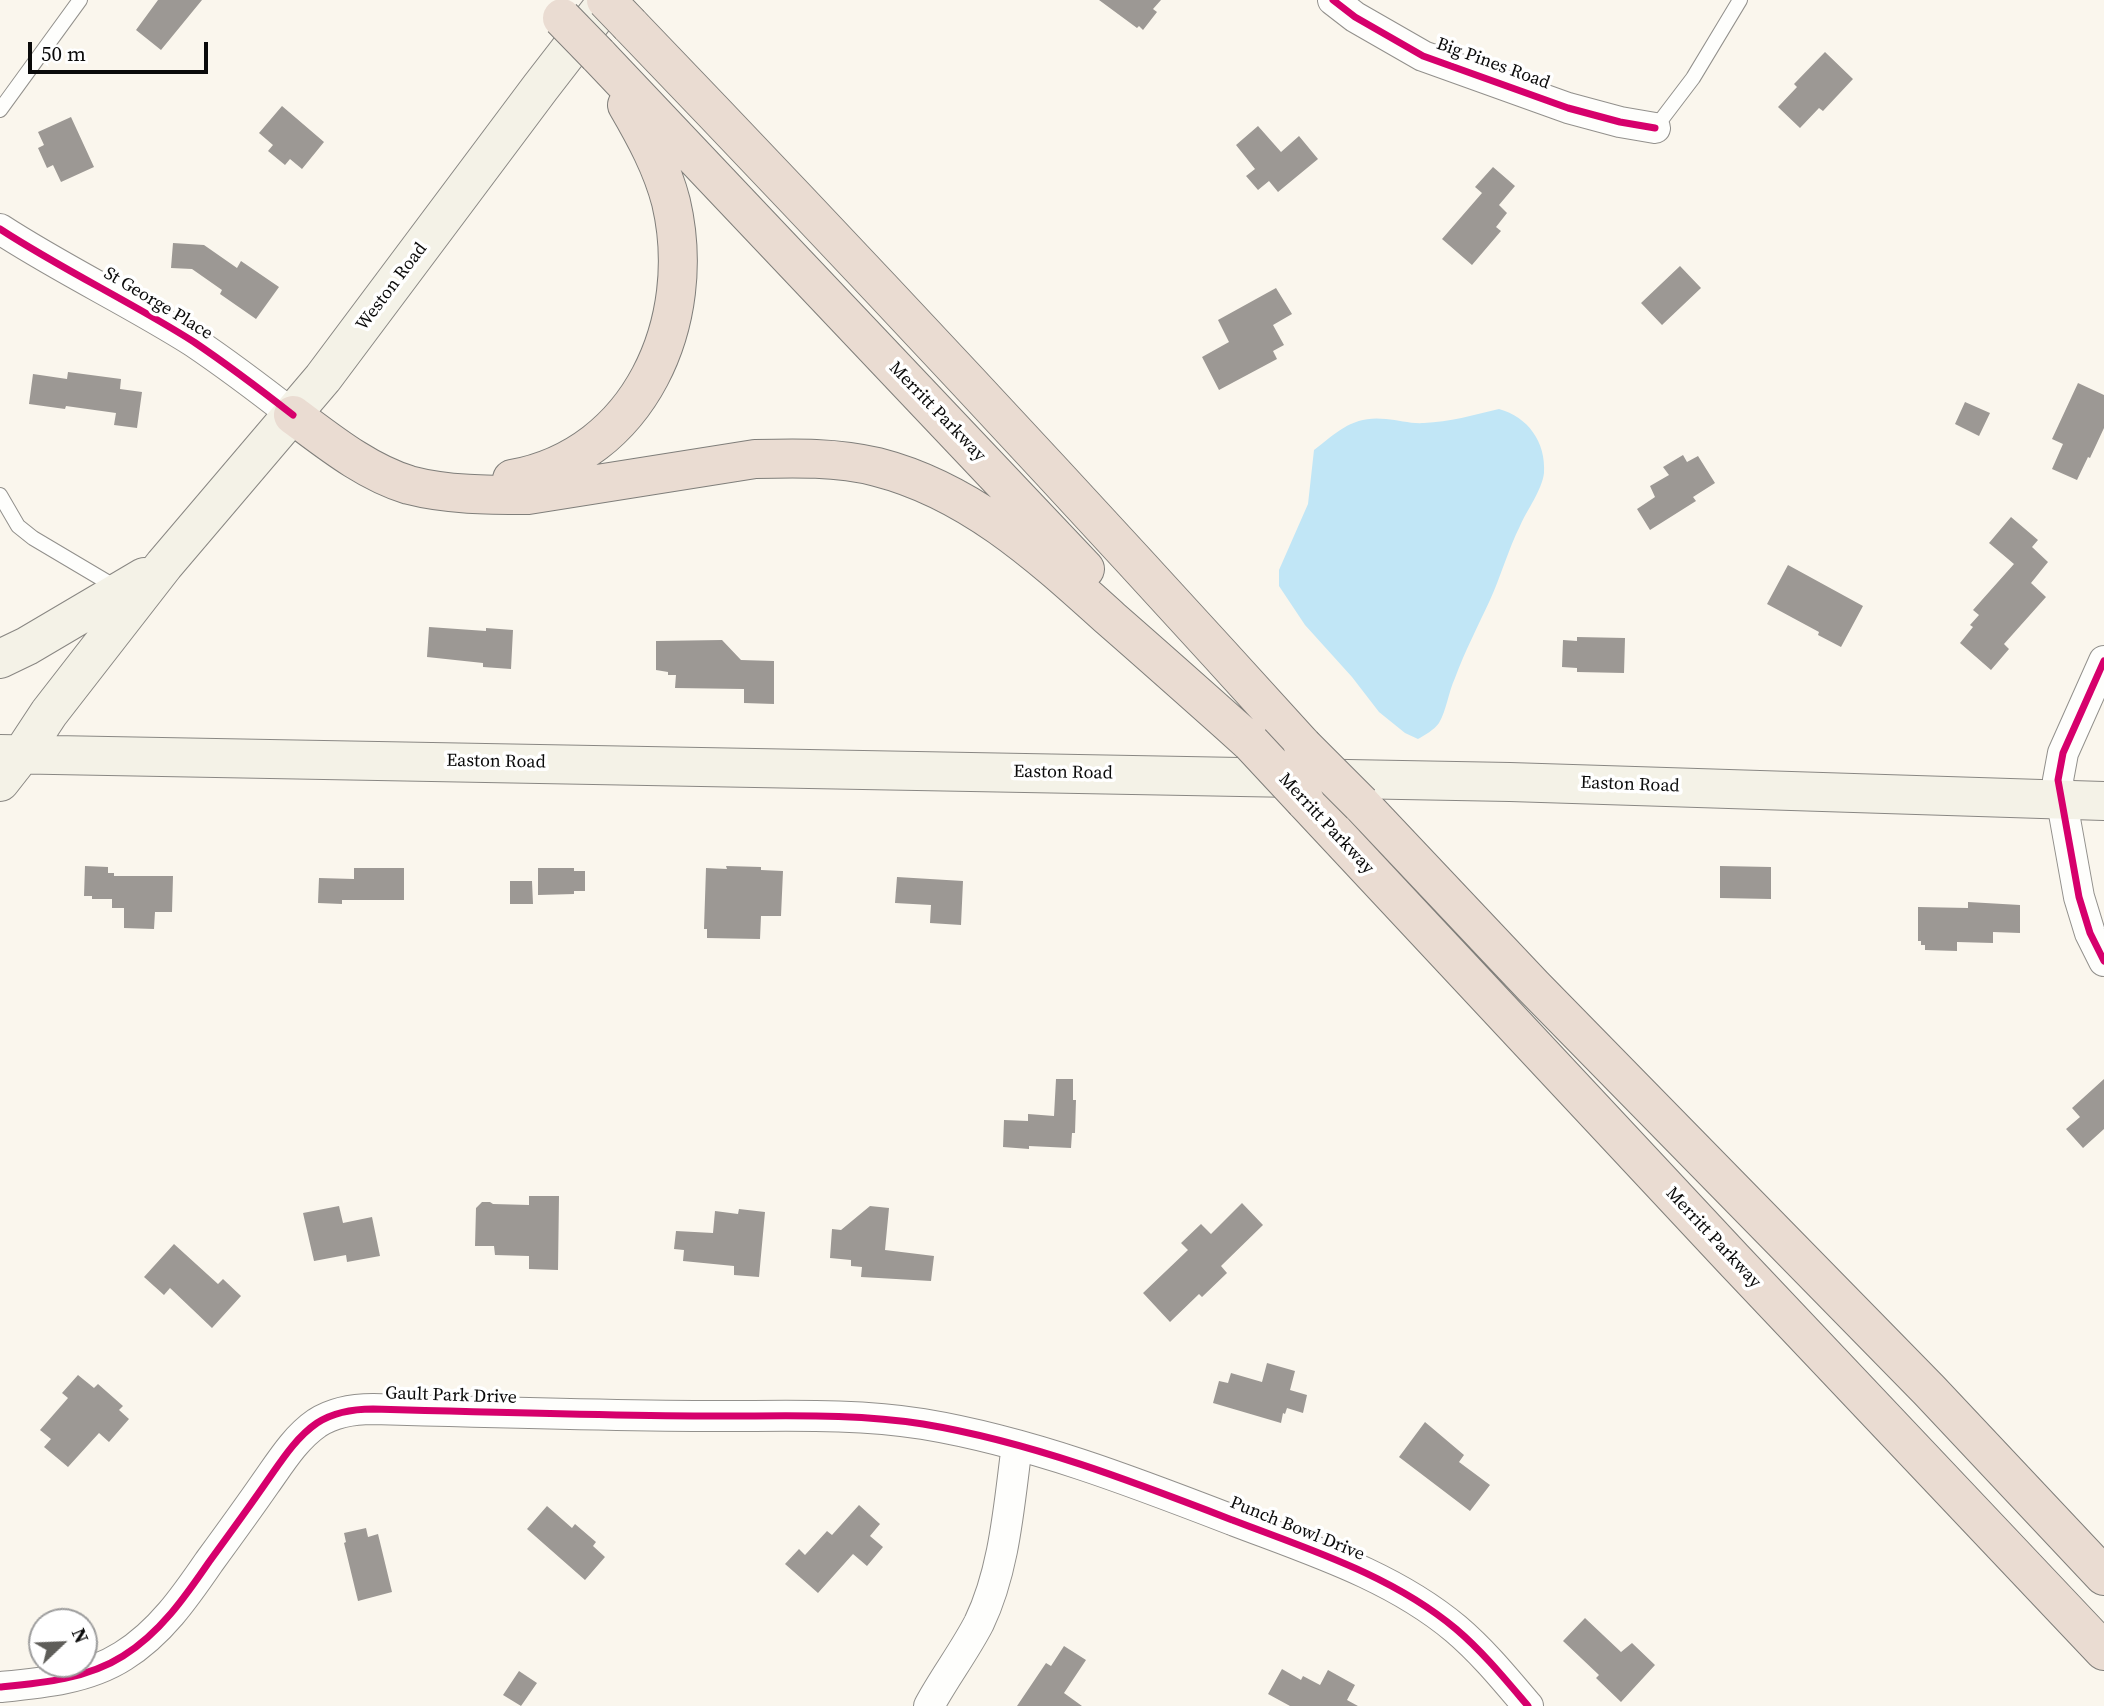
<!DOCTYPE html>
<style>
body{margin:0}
#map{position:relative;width:2104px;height:1706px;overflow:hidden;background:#faf6ed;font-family:"Source Serif 4",serif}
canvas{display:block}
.north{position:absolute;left:28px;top:1608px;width:70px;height:70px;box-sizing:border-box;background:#fff;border:2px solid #9d9d9d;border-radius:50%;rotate:67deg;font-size:19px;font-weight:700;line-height:28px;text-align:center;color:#0a0a0a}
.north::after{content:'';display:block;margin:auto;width:24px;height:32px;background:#5e5d59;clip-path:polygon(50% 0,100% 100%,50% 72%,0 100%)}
.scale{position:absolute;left:28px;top:42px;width:180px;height:32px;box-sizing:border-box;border:4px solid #0a0a0a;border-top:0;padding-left:9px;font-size:21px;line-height:24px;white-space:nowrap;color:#0a0a0a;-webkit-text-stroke:5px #fff;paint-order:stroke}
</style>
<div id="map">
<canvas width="2104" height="1706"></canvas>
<div class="north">N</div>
<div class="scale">50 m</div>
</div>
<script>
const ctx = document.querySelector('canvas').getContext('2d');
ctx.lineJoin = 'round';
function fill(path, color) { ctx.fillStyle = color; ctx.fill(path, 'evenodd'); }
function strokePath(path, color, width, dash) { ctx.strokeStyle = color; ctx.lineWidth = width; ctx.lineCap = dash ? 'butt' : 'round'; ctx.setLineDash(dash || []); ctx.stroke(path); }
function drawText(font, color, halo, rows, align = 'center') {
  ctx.font = font + ' "Source Serif 4",serif'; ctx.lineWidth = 7; ctx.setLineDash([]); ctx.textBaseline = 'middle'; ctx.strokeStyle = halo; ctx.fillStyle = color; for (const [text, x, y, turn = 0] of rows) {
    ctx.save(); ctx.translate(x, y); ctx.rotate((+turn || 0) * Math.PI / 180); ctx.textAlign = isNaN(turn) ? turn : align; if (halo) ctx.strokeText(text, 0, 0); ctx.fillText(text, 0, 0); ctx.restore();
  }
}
const water = new Path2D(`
 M 1499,409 C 1528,417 1546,442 1544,473 C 1542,490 1527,510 1520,526 C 1508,550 1501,576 1490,600 C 1478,626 1465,651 1455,678 C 1448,693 1447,709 1439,723 C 1434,730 1425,735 1418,739 L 1405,733 L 1379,712 L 1352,677 L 1305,625 L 1279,586 L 1279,570 L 1308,504 L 1314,450 C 1338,431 1354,415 1386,419 C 1399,420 1411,424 1424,423 C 1449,422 1474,415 1499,409 Z`);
const building = new Path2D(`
 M 158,0 L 202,0 L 161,50 L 136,30 Z
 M 1099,0 L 1161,0 L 1153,9 L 1157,12 L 1143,30 L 1139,26 L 1137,28 Z
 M 1825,52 L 1853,79 L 1823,111 L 1819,108 L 1800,128 L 1778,107 L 1797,87 L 1794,84 Z
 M 282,106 L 324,142 L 302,169 L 290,159 L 285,165 L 268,151 L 273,145 L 259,133 Z
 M 71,117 L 94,167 L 61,182 L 53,165 L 47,168 L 38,148 L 44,145 L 38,132 Z
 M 1258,126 L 1281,152 L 1299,136 L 1318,159 L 1278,192 L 1269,181 L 1258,190 L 1246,176 L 1255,169 L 1236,145 Z
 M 1493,167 L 1515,186 L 1499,205 L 1507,213 L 1496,227 L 1501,231 L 1472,265 L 1442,239 L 1482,193 L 1475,187 Z
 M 173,243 L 204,245 L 237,268 L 241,261 L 279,287 L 256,319 L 220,294 L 222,290 L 192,269 L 171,268 Z
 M 1680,266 L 1701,288 L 1662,325 L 1641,303 Z
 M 1276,288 L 1292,314 L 1273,325 L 1284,345 L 1273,351 L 1277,359 L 1219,390 L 1202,357 L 1229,342 L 1218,320 Z
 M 68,372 L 121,379 L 120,389 L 142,392 L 137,428 L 114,425 L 116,413 L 66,406 L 65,409 L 29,404 L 33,374 L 67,379 Z
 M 2078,383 L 2104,395 L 2104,428 L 2090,458 L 2088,457 L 2077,480 L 2052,469 L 2063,444 L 2052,439 Z
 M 1965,402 L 1990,413 L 1979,436 L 1955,424 Z
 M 1683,455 L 1687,462 L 1698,456 L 1715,483 L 1693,497 L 1696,501 L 1650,530 L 1637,509 L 1655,497 L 1650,486 L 1669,475 L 1663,467 Z
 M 2011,517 L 2038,540 L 2032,547 L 2048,562 L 2031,583 L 2046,597 L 2004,644 L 2009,649 L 1991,670 L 1960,643 L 1973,627 L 1970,625 L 1979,615 L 1973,610 L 2014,564 L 1989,543 Z
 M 1788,565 L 1863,606 L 1841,647 L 1818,635 L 1819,632 L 1767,604 Z
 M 429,627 L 486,631 L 486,628 L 513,630 L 511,669 L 483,667 L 483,663 L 427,657 Z
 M 1577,637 L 1625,638 L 1624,673 L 1577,672 L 1577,668 L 1562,667 L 1563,640 L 1577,641 Z
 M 722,640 L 741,660 L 774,661 L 774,704 L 744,703 L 744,689 L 675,688 L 676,675 L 668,675 L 668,672 L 656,670 L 656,641 Z
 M 85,866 L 108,867 L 108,873 L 114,873 L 114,876 L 173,876 L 172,912 L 155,912 L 154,929 L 124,928 L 124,908 L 112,908 L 112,899 L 92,899 L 92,896 L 84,896 Z
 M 726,866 L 761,867 L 761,870 L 783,871 L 781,916 L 761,916 L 760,939 L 707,938 L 707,929 L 704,929 L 706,868 L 727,869 Z
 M 1720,866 L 1771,867 L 1771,899 L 1720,898 Z
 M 354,868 L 404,868 L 404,900 L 342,900 L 342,904 L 318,903 L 319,878 L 354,879 Z
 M 538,868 L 574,868 L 574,871 L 585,871 L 585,891 L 574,891 L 574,894 L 538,895 Z
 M 897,877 L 963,881 L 961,925 L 930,923 L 931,905 L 895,903 Z
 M 510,881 L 532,881 L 533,904 L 510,904 Z
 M 1968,902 L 2020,905 L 2020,933 L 1993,932 L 1993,943 L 1957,942 L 1957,951 L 1925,950 L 1925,945 L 1921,945 L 1921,941 L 1918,941 L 1918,907 L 1968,908 Z
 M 1056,1079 L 1073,1079 L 1073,1100 L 1076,1100 L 1075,1133 L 1072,1133 L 1071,1148 L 1029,1146 L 1029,1149 L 1003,1147 L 1004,1120 L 1028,1121 L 1028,1114 L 1054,1116 Z
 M 2104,1079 L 2104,1129 L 2083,1148 L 2066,1129 L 2080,1117 L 2072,1108 Z
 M 529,1196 L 559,1196 L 558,1270 L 529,1269 L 529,1256 L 495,1255 L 494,1246 L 475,1246 L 476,1208 L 482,1202 L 490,1202 L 493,1204 L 529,1205 Z
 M 1242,1203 L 1263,1225 L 1221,1266 L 1227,1273 L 1202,1297 L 1199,1294 L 1170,1322 L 1143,1293 L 1188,1250 L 1181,1243 L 1201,1224 L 1211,1234 Z
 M 339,1206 L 343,1223 L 372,1217 L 380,1256 L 347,1262 L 346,1255 L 314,1261 L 303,1213 Z
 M 870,1206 L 889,1208 L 885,1250 L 934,1256 L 931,1281 L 861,1277 L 862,1267 L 851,1266 L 851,1260 L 830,1258 L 832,1229 L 841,1230 Z
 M 739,1209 L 765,1212 L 759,1277 L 734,1275 L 734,1266 L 683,1261 L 684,1250 L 674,1249 L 676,1231 L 713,1233 L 715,1211 L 738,1214 Z
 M 174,1244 L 218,1284 L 223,1279 L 241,1296 L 212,1328 L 170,1288 L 164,1295 L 144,1277 Z
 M 1267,1363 L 1295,1371 L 1290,1390 L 1307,1395 L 1303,1413 L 1287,1408 L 1285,1414 L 1283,1413 L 1281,1423 L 1213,1403 L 1219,1381 L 1228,1383 L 1231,1373 L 1262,1382 Z
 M 78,1375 L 94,1388 L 98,1384 L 123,1406 L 119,1410 L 129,1419 L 109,1442 L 99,1433 L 68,1467 L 44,1447 L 51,1439 L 40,1430 L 68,1398 L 62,1393 Z
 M 1425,1422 L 1464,1455 L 1459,1462 L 1490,1485 L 1470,1511 L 1399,1457 Z
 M 859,1505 L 880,1524 L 870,1536 L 883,1547 L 867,1566 L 853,1554 L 818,1593 L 785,1564 L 799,1549 L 805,1555 L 827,1531 L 832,1535 Z
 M 547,1506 L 572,1528 L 575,1524 L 596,1542 L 593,1546 L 605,1557 L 585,1580 L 527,1529 Z
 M 366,1528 L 368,1537 L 378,1534 L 392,1592 L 358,1601 L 344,1543 L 346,1542 L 344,1533 Z
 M 1585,1618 L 1621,1652 L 1632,1643 L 1655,1665 L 1621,1702 L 1596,1678 L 1599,1675 L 1563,1641 Z
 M 1064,1646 L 1086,1660 L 1064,1693 L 1082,1706 L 1017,1706 L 1046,1663 L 1051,1666 Z
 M 1282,1669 L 1301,1680 L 1303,1676 L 1320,1685 L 1328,1670 L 1355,1685 L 1347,1700 L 1358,1706 L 1290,1706 L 1268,1694 Z
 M 519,1671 L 537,1683 L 521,1706 L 503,1695 Z`);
const service = new Path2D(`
 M 0,110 L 80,0
 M 1655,128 L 1693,78 L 1740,0
 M 0,495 L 18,526 L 33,538 L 119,589`);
const minor = new Path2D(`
 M 1333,0 L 1355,17 L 1423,56 L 1568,108 L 1620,122 L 1655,128
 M 0,229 C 63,270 131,302 194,342 C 228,365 261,390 293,415
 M 2104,661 L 2063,753 L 2058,780 L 2079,897 L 2090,933 L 2104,961
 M 0,1687 C 41,1683 87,1679 123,1656 C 160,1633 185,1597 209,1562 C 228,1536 247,1510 265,1484 C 280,1463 295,1438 317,1423 C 334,1412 353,1409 373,1409 C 480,1412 587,1415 694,1416 C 771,1417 847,1412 923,1424 C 1031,1442 1134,1482 1235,1521 C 1311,1550 1393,1576 1456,1629 C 1483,1652 1505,1679 1528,1706
 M 929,1706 C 944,1678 964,1652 979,1623 C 1005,1569 1009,1504 1017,1445`);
const secondary = new Path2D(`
 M 0,659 L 27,646 L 144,577
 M 0,754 L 1510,782 L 2104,801
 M 0,782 L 22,754 L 49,713 L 164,565 L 323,378 L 540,88 L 608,0`);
const motorway = new Path2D(`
 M 630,25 C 858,262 1082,502 1303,746
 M 598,55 L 1085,569
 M 293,415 C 328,441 366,472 409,485 C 447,495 489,495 528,495 L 755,459 C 795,458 837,457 877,467 C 971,491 1041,556 1111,619 C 1158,660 1204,701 1251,743
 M 512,479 C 640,456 699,321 671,202 C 662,167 645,136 627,105
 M 1305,801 L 1733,1259 L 2104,1651
 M 1361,804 L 1533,986 L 1929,1390 L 2104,1576`);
const motorwayBridge = new Path2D(`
 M 606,0 L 630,25
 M 562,18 L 598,55
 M 1251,743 L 1305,801
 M 1303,746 L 1361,804`);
const cycleway = new Path2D(`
 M 1333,0 L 1355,17 L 1423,56 L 1568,108 L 1620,122 L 1655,128
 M 0,229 C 63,270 131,302 194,342 C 228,365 261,390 293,415
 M 2104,661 L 2063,753 L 2058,780 L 2079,897 L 2090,933 L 2104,961
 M 0,1687 C 41,1683 87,1679 123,1656 C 160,1633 185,1597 209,1562 C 228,1536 247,1510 265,1484 C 280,1463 295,1438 317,1423 C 334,1412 353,1409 373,1409 C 480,1412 587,1415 694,1416 C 771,1417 847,1412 923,1424 C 1031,1442 1134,1482 1235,1521 C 1311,1550 1393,1576 1456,1629 C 1483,1652 1505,1679 1528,1706`);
const streetNames = [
 ["Big Pines Road",1493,64,20],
 ["Weston Road",392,287,-53],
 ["St George Place",158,304,31],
 ["Merritt Parkway",937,412,46],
 ["Easton Road",496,762,1],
 ["Easton Road",1063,773,1],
 ["Easton Road",1630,785,2],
 ["Merritt Parkway",1326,824,47],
 ["Merritt Parkway",1713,1238,47],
 ["Gault Park Drive",451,1396,2],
 ["Punch Bowl Drive",1297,1529,22]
];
fill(water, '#c1e6f6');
fill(building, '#9c9894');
strokePath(service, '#92908c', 16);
strokePath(minor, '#92908c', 32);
strokePath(secondary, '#898783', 40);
strokePath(motorway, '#7f7e7a', 40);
strokePath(service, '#fefefc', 14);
strokePath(minor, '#fefefc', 30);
strokePath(secondary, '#f4f2e7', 38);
strokePath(motorway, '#eadcd2', 38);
strokePath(motorwayBridge, '#7f7e7a', 40, []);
strokePath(motorwayBridge, '#eadcd2', 38);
strokePath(cycleway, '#d6006c', 7);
drawText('18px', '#0a0a0a', '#fff', streetNames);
</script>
